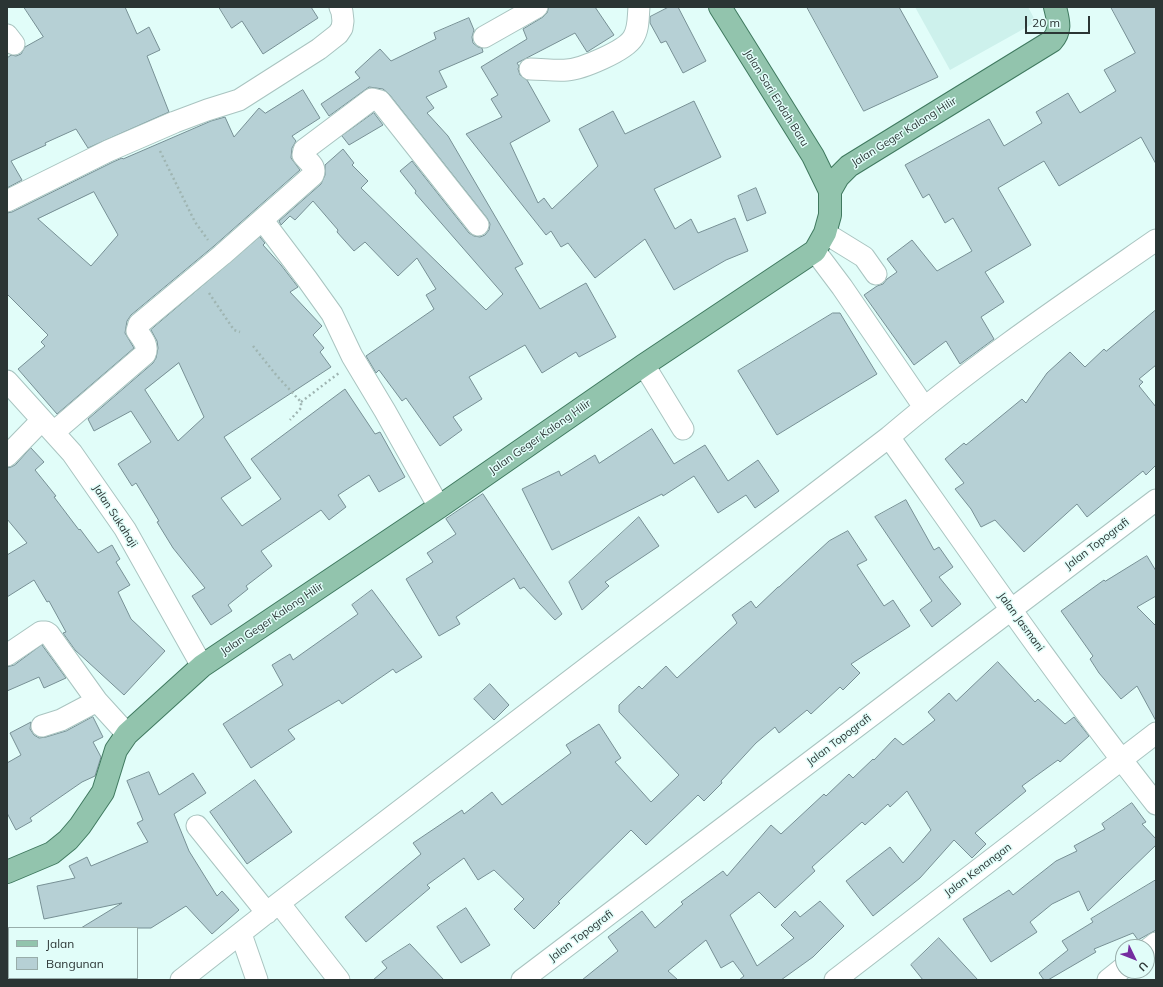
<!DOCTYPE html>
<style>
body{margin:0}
#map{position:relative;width:1163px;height:987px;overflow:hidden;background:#e1fdf9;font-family:Mulish,sans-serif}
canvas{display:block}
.frame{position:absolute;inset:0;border:8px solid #2b3534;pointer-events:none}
.legend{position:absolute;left:8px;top:927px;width:130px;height:52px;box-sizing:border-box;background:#e1fdf9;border:1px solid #98adaa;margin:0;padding:5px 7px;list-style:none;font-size:12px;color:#2b3534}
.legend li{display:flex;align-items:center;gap:8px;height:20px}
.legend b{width:20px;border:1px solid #98adaa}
.north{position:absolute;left:1115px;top:939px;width:40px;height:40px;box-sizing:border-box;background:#e1fdf9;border:1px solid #98adaa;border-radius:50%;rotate:133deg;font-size:11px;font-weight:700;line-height:16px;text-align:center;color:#2b3534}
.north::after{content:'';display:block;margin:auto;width:14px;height:18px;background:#752da0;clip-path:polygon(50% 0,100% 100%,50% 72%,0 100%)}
.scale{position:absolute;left:1025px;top:16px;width:65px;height:18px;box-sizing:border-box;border:2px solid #2b3534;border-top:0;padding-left:5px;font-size:12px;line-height:14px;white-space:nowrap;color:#2b3534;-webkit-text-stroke:3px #e1fdf9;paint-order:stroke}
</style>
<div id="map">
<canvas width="1163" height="987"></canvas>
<div class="frame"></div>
<ul class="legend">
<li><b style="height:5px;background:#92c4ad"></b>Jalan</li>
<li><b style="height:11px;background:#b6d0d5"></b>Bangunan</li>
</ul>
<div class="north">U</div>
<div class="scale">20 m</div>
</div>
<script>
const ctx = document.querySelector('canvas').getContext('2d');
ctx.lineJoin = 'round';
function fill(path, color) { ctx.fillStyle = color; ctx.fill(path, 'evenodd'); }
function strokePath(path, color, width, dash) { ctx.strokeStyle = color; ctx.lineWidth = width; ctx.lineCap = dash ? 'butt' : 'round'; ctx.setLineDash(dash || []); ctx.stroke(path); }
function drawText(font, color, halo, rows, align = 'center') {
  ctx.font = font + ' Mulish,sans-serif'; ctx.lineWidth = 3; ctx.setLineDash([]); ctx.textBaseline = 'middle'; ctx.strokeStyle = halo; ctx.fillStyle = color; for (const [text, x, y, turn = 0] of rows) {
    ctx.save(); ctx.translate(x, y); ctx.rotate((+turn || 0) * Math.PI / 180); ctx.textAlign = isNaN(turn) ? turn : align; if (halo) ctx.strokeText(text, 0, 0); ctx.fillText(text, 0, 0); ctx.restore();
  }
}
const built = new Path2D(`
 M 915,7 L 1028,7 L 1036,22 L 950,70 Z`);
const building = new Path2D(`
 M 24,7 L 125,7 L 137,34 L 149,27 L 160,50 L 147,56 L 169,112 L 88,148 L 76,129 L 45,143 L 46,145 L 11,161 L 22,180 L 7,188 L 7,58 L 11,55 L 16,56 L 21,54 L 25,47 L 43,37 Z
 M 219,7 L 311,7 L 318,18 L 263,54 L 242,21 L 232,28 Z
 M 549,7 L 595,7 L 614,35 L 587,52 L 575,33 L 517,63 L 519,66 L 518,69 L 520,75 L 527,80 L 550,121 L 510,143 L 538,203 L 544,198 L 552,209 L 598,166 L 579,129 L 613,111 L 625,134 L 694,101 L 721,157 L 654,189 L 675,229 L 691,219 L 698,233 L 735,218 L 748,251 L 726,260 L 674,290 L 645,239 L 595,278 L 568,243 L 561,247 L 551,231 L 546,235 L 466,134 L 502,117 L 491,99 L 498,95 L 481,67 L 527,39 L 523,29 L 543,17 L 547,13 Z
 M 669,7 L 678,7 L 706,61 L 683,73 L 666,41 L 661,43 L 650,23 L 650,17 Z
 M 807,7 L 899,7 L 938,77 L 864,111 Z
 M 1111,7 L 1156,7 L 1156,164 L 1141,137 L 1059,186 L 1044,161 L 998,188 L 1031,245 L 985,272 L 1004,302 L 981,317 L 994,339 L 960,364 L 946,341 L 914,365 L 864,295 L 877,286 L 883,284 L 887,279 L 897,272 L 887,259 L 912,240 L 937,271 L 972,251 L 953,218 L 945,223 L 929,194 L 923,198 L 905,165 L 989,119 L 1004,146 L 1042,123 L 1036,112 L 1068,93 L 1080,113 L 1116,91 L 1104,70 L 1135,53 Z
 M 469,18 L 474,30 L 472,37 L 473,43 L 478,47 L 482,48 L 483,52 L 439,71 L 447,87 L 426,97 L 434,108 L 427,113 L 448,136 L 523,264 L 515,268 L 540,309 L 586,283 L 616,337 L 579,357 L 576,352 L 542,373 L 525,345 L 469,377 L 482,399 L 453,417 L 462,430 L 440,446 L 406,398 L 402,401 L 379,370 L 376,373 L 366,356 L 434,309 L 426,295 L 436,289 L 417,258 L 398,276 L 365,242 L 354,251 L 337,232 L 338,230 L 313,201 L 295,220 L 290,216 L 281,225 L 279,221 L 321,184 L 325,175 L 325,165 L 343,149 L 354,163 L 352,165 L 368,181 L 361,188 L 486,310 L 503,294 L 415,193 L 416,191 L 400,171 L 412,161 L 469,233 L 474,236 L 480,237 L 485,235 L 489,230 L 490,224 L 487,218 L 389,94 L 383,89 L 369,87 L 329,116 L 321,104 L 360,78 L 355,72 L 380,49 L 391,61 L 436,39 L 434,33 Z
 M 303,90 L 320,118 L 292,136 L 296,141 L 292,148 L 291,158 L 300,170 L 214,246 L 131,315 L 127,321 L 125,333 L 134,348 L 57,414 L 18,369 L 45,346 L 41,342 L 48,335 L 7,294 L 7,213 L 12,212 L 113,162 L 122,158 L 123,159 L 211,121 L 225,117 L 234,137 L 259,108 L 265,113 ZM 94,192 L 118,235 L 91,266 L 38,219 Z
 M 374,113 L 383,125 L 349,145 L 342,136 Z
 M 756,188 L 766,213 L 747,221 L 738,196 Z
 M 260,237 L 265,243 L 263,245 L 281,265 L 298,287 L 290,292 L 322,326 L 313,335 L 324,348 L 320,352 L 331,367 L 224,437 L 251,478 L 221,498 L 242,526 L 281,499 L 251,459 L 345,389 L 375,434 L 380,432 L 405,477 L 379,492 L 369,475 L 338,495 L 346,507 L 329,520 L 321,510 L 261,551 L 272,566 L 246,586 L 248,589 L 228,605 L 232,611 L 211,625 L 192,596 L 205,588 L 173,548 L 157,522 L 159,521 L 136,483 L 132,486 L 118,464 L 151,442 L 131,411 L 94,431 L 88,419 L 153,363 L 156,358 L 158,348 L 157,341 L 151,330 ZM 179,363 L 204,417 L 178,441 L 145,390 Z
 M 1156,310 L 1156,365 L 1139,379 L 1143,382 L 1139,386 L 1156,407 L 1156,465 L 1146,475 L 1143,471 L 1087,517 L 1077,504 L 1024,552 L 995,520 L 981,527 L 971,509 L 955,489 L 964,483 L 945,459 L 964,443 L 966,445 L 1022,399 L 1026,403 L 1047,373 L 1070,352 L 1085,367 L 1104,349 L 1106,351 Z
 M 833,313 L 840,313 L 877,374 L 777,435 L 738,371 Z
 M 652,429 L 674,464 L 705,445 L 728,481 L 758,460 L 779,491 L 755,508 L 746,495 L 718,513 L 694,476 L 663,496 L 662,494 L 552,550 L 522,489 L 559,471 L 561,476 L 595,455 L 599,463 Z
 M 31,448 L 44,462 L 35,470 L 56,496 L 54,497 L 79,530 L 80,529 L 98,553 L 112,545 L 120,559 L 116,562 L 130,585 L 118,592 L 131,619 L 165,651 L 124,695 L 75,650 L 63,633 L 66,632 L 49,601 L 47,602 L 34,580 L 7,597 L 7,555 L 27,543 L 7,519 L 7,468 L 11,467 L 15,465 Z
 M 483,494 L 562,614 L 555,620 L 524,587 L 520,589 L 514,578 L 456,617 L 460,624 L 439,636 L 406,579 L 433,562 L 427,553 L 456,534 L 446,519 Z
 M 906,500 L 934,550 L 939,547 L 953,567 L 939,577 L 961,604 L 932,627 L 920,610 L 932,601 L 875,517 Z
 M 639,517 L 659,546 L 605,582 L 609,586 L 582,610 L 569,582 Z
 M 848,531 L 867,560 L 857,565 L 884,606 L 893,600 L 910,626 L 851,664 L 860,673 L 843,690 L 840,687 L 811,714 L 807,710 L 779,733 L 775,727 L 756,743 L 721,781 L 722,783 L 704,801 L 698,795 L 646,845 L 631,830 L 558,902 L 560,903 L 534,929 L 514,909 L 524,899 L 494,870 L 478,880 L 464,858 L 427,885 L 430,888 L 366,942 L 345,917 L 421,854 L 413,843 L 462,810 L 464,814 L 492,792 L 502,805 L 571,753 L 566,745 L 599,724 L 621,758 L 615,762 L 651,802 L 679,775 L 619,712 L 619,705 L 639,686 L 642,689 L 666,666 L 677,678 L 737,623 L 732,615 L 751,601 L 756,608 L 778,587 L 779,587 L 829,541 Z
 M 1147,556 L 1156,571 L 1156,596 L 1137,607 L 1156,626 L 1156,721 L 1137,686 L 1121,699 L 1099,673 L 1090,659 L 1093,656 L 1061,611 L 1104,580 L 1105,581 Z
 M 372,590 L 422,657 L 396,673 L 393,669 L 342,704 L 339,700 L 288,730 L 295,739 L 251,768 L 223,724 L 283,685 L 272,665 L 290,654 L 293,660 L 358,614 L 352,605 Z
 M 42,645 L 66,678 L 44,688 L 39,677 L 7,691 L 7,667 L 14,665 Z
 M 998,662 L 1035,702 L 1038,699 L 1065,724 L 1074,717 L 1089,736 L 1060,762 L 1058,760 L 1022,786 L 1026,791 L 975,833 L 986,844 L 972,858 L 954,840 L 920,878 L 873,916 L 846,881 L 890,847 L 903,863 L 931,830 L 907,791 L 890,807 L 888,804 L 865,825 L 862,822 L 812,867 L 815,871 L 775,908 L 759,892 L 730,915 L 757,966 L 794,938 L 781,925 L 795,911 L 800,917 L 820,901 L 844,926 L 813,957 L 781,980 L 739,980 L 744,976 L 733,961 L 721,968 L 706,940 L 668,971 L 678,980 L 582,980 L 618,951 L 608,937 L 642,911 L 655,928 L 683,904 L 681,902 L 723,871 L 727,876 L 771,825 L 781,834 L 824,794 L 826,796 L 849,774 L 853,778 L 873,759 L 874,760 L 895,738 L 903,745 L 935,720 L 928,712 L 949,693 L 956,701 Z
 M 490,684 L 509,705 L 494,720 L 474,699 Z
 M 93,717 L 103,737 L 93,742 L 101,757 L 95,776 L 82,782 L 30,818 L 32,821 L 16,830 L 7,813 L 7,763 L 21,755 L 10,733 L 31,722 L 30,729 L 34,735 L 39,738 L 46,737 L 66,731 Z
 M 149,772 L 159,795 L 193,773 L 206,793 L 174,814 L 189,851 L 217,896 L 222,891 L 239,910 L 212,934 L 186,906 L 151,928 L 81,928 L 122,903 L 44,919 L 37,886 L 75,878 L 69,866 L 87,857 L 91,866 L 148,842 L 137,823 L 143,820 L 127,781 Z
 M 255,780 L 292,832 L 247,864 L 210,812 Z
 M 1132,803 L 1146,822 L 1142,824 L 1156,839 L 1156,845 L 1088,911 L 1079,891 L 1052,904 L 1030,922 L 1037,932 L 991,962 L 963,919 L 1009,890 L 1013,895 L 1056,861 L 1077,851 L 1074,846 L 1105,829 L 1102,824 Z
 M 1156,880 L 1156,930 L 1138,940 L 1133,933 L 1094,949 L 1096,952 L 1048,980 L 1044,980 L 1039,973 L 1068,950 L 1062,941 L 1093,922 L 1091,919 Z
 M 466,908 L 490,945 L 461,963 L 437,927 Z
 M 939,938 L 978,980 L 923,980 L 911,965 Z
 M 410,944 L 444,980 L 373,980 L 387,968 L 382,962 Z`);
const path = new Path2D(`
 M 160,151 L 195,222 L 208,240
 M 209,293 L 234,330 L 240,332
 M 253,346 L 277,376 L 301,402 L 301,408 L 290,420
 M 301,402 L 339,373`);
const minor = new Path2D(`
 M 7,35 L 14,44
 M 484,37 L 537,7
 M 530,69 C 542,69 555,71 567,70 C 582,69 625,51 633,38 C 639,29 638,17 639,7
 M 7,201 L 108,151 L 175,122 L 207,110 L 239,100 L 319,49 L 338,34 L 342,28 L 343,21 L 342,12 L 340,7
 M 264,222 L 307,279 L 332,314 L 352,356 L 385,411 L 439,507
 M 825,233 L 864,257 L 876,274
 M 815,251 L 842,287 L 924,407
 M 644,365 L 683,429
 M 7,381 L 72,453 L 125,529 L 202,666
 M 54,432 L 145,354 C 149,346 142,338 137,331 L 139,324 L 222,255 L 313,175 C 317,166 308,162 303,155 L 304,150 L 372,99 L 380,101 L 478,225
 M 889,437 C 976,560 1062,685 1156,804
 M 7,456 L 42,420
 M 7,655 L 41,632 L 46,632 L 49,634 L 97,701 L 127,734
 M 42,726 L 61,720 L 97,701
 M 197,826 L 267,913
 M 279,903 L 339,980
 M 241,934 L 257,980
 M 1147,950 L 1156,943
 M 7,958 L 9,961
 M 21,978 L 22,980
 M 181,980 L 279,903 L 889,437 C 973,365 1065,303 1156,240
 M 522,980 L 1156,500
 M 835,980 L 1156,733
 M 1108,980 L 1123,968`);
const major = new Path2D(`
 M 720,7 L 813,156 L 830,191
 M 7,872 L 52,853 L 68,840 L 80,826 L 103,792 L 116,750 L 127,734 L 202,666 L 439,507 L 644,365 L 815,251 L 825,233 L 830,215 L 830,191 L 838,177 L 849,166 L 1052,41 C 1062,30 1058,20 1055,7`);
const streetNames = [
 ["Jalan Sari Endah Baru",776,98,58],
 ["Jalan Geger Kalong Hilir",904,132,-32],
 ["Jalan Geger Kalong Hilir",540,437,-35],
 ["Jalan Sukahaji",115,516,57],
 ["Jalan Topografi",1097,544,-37],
 ["Jalan Geger Kalong Hilir",272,619,-34],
 ["Jalan Jasmani",1021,622,54],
 ["Jalan Topografi",839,740,-37],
 ["Jalan Kenangan",978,870,-37],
 ["Jalan Topografi",581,936,-37]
];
fill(built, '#cdf1ec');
fill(building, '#b6d0d5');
strokePath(building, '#779095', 1);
strokePath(minor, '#a9c4c0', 23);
strokePath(major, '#3f795f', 24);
strokePath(path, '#9fb5b2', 2.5, [2, 3]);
strokePath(minor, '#fff', 21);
strokePath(major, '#92c4ad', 22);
drawText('11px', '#2b3534', '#e1fdf9', streetNames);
</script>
